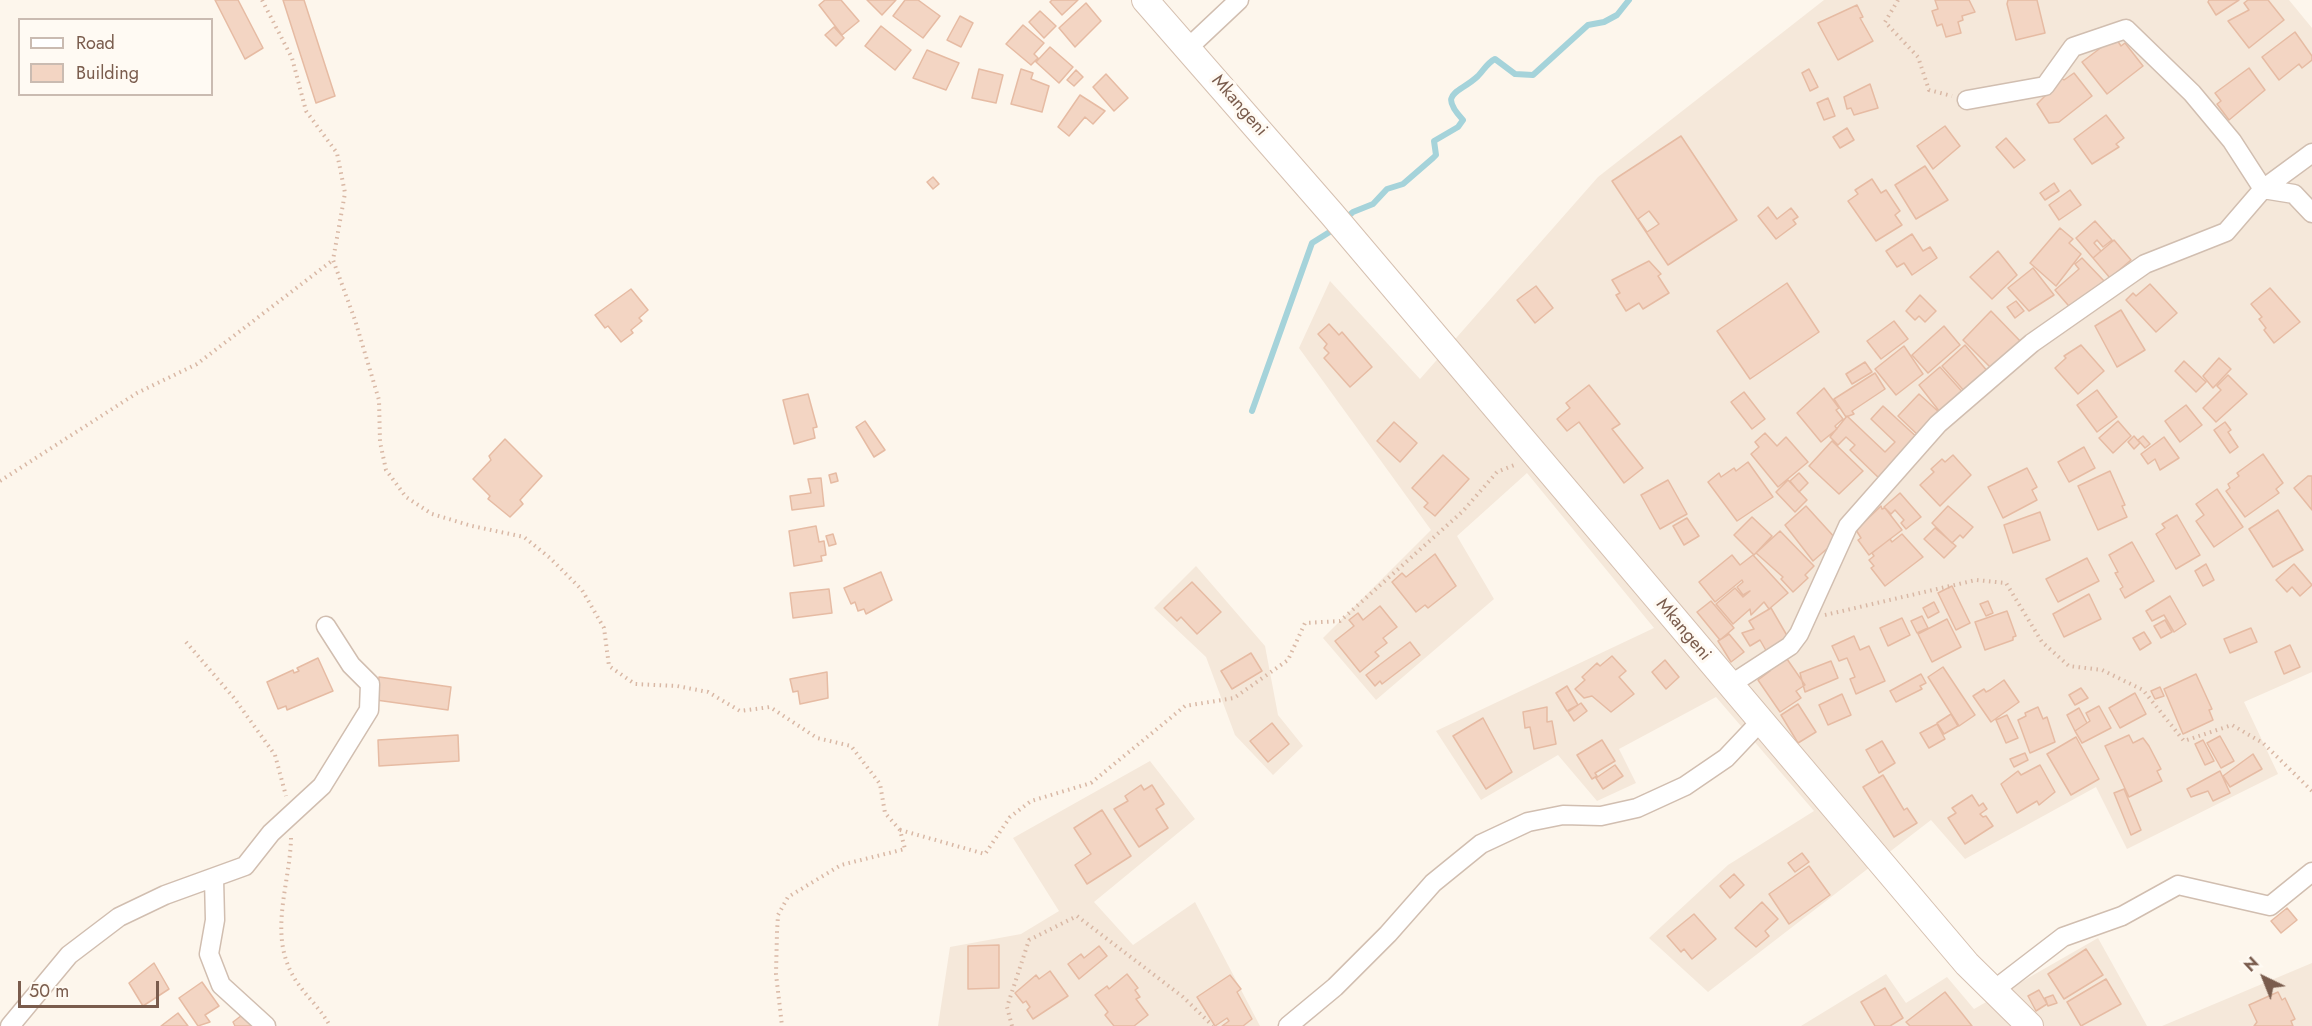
<!DOCTYPE html>
<style>
body{margin:0}
#map{position:relative;width:2312px;height:1026px;overflow:hidden;background:#fdf6ec;font-family:Jost,sans-serif}
canvas{display:block}
.legend{position:absolute;left:18px;top:18px;width:195px;height:78px;box-sizing:border-box;background:#fffaf3;border:2px solid #cabbb1;margin:0;padding:8px 10px;list-style:none;font-size:18px;color:#7a5c4d}
.legend li{display:flex;align-items:center;gap:12px;height:30px}
.legend b{width:30px;border:2px solid #cabbb1}
.north{position:absolute;left:2234px;top:948px;width:60px;height:60px;-webkit-text-stroke:4px #fffaf3;paint-order:stroke;rotate:317deg;font-size:16px;font-weight:700;line-height:24px;text-align:center;color:#7a5c4d}
.north::after{content:'';display:block;margin:auto;width:21px;height:27px;background:#7a5c4d;clip-path:polygon(50% 0,100% 100%,50% 72%,0 100%)}
.scale{position:absolute;left:18px;top:981px;width:141px;height:27px;box-sizing:border-box;border:3px solid #7a5c4d;border-top:0;padding-left:8px;font-size:18px;line-height:21px;white-space:nowrap;color:#7a5c4d;-webkit-text-stroke:4px #fffaf3;paint-order:stroke}
</style>
<div id="map">
<canvas width="2312" height="1026"></canvas>
<ul class="legend">
<li><b style="height:8px;background:#fff"></b>Road</li>
<li><b style="height:16px;background:#f3d5c3"></b>Building</li>
</ul>
<div class="north">N</div>
<div class="scale">50 m</div>
</div>
<script>
const ctx = document.querySelector('canvas').getContext('2d');
ctx.lineJoin = 'round';
function fill(path, color) { ctx.fillStyle = color; ctx.fill(path, 'evenodd'); }
function strokePath(path, color, width, dash) { ctx.strokeStyle = color; ctx.lineWidth = width; ctx.lineCap = dash ? 'butt' : 'round'; ctx.setLineDash(dash || []); ctx.stroke(path); }
function drawText(font, color, halo, rows, align = 'center') {
  ctx.font = font + ' Jost,sans-serif'; ctx.lineWidth = 6; ctx.setLineDash([]); ctx.textBaseline = 'middle'; ctx.strokeStyle = halo; ctx.fillStyle = color; for (const [text, x, y, turn = 0] of rows) {
    ctx.save(); ctx.translate(x, y); ctx.rotate((+turn || 0) * Math.PI / 180); ctx.textAlign = isNaN(turn) ? turn : align; if (halo) ctx.strokeText(text, 0, 0); ctx.fillText(text, 0, 0); ctx.restore();
  }
}
const residential = new Path2D(`
 M 1824,0 L 2289,0 L 2312,28 L 2312,672 L 2244,702 L 2278,774 L 2127,849 L 2096,787 L 1965,859 L 1931,820 L 1708,992 L 1649,938 L 1728,865 L 1814,811 L 1716,697 L 1619,749 L 1636,783 L 1597,801 L 1558,755 L 1481,800 L 1436,731 L 1654,628 L 1527,473 L 1457,536 L 1494,599 L 1376,700 L 1323,638 L 1431,530 L 1299,348 L 1330,281 L 1420,379 L 1598,177 Z
 M 1196,566 L 1265,646 L 1278,715 L 1303,746 L 1273,775 L 1235,735 L 1206,657 L 1154,608 Z
 M 1150,761 L 1195,819 L 1094,902 L 1133,945 L 1195,902 L 1260,1026 L 938,1026 L 950,947 L 1021,934 L 1059,911 L 1013,838 Z
 M 2098,938 L 2147,1026 L 1801,1026 L 1886,974 L 1906,1003 L 1947,977 L 1974,1009 Z
 M 2312,963 L 2312,1026 L 2162,1026 Z`);
const stream = new Path2D(`
 M 1345,219 L 1353,212 L 1373,204 L 1387,189 L 1403,184 L 1433,158 L 1436,155 L 1434,141 L 1458,127 L 1463,120 C 1437,92 1459,94 1478,76 C 1484,70 1487,63 1495,59 L 1515,74 L 1533,75 L 1588,25 L 1604,22 L 1617,15 L 1629,0
 M 1252,411 L 1312,243 L 1336,228`);
const building = new Path2D(`
 M 215,0 L 238,0 L 263,48 L 245,59 Z
 M 283,0 L 304,0 L 335,96 L 316,103 Z
 M 825,0 L 841,0 L 859,21 L 842,35 L 819,5 Z
 M 867,0 L 896,0 L 882,15 Z
 M 905,0 L 918,0 L 940,16 L 923,38 L 893,16 Z
 M 1052,0 L 1078,0 L 1062,15 L 1050,2 Z
 M 1935,0 L 1969,0 L 1975,12 L 1962,16 L 1963,20 L 1958,22 L 1961,33 L 1946,37 L 1942,24 L 1937,26 L 1932,11 L 1938,9 Z
 M 2008,0 L 2037,0 L 2045,33 L 2016,40 L 2007,4 Z
 M 2239,0 L 2216,15 L 2208,2 L 2209,0 Z
 M 2248,0 L 2268,0 L 2284,20 L 2249,48 L 2228,21 L 2249,10 L 2244,3 Z
 M 1086,3 L 1101,21 L 1075,47 L 1059,28 Z
 M 1857,5 L 1863,17 L 1860,18 L 1873,41 L 1838,60 L 1818,23 Z
 M 1040,11 L 1056,26 L 1044,38 L 1029,22 Z
 M 960,16 L 973,23 L 961,47 L 947,40 Z
 M 1023,25 L 1044,43 L 1034,54 L 1038,58 L 1031,65 L 1006,44 Z
 M 881,26 L 911,50 L 895,70 L 865,46 Z
 M 834,27 L 844,38 L 836,46 L 825,35 Z
 M 2295,32 L 2312,56 L 2312,60 L 2302,68 L 2299,64 L 2279,80 L 2262,57 Z
 M 2115,37 L 2121,46 L 2125,43 L 2143,66 L 2107,94 L 2082,62 Z
 M 1050,47 L 1073,67 L 1059,83 L 1036,62 Z
 M 927,50 L 959,63 L 946,90 L 913,78 Z
 M 2249,68 L 2265,90 L 2229,120 L 2217,104 L 2221,101 L 2215,93 Z
 M 979,69 L 1003,75 L 996,103 L 972,98 Z
 M 1021,69 L 1033,73 L 1031,79 L 1049,86 L 1042,112 L 1011,104 Z
 M 1809,69 L 1818,87 L 1810,91 L 1802,73 Z
 M 1076,70 L 1083,77 L 1074,86 L 1067,80 Z
 M 2074,73 L 2092,96 L 2059,122 L 2049,123 L 2037,104 L 2045,96 L 2043,93 L 2061,78 L 2064,80 Z
 M 1106,74 L 1128,98 L 1114,111 L 1093,87 Z
 M 1870,84 L 1878,108 L 1854,115 L 1851,108 L 1847,109 L 1844,97 Z
 M 1080,95 L 1105,111 L 1093,124 L 1085,117 L 1069,136 L 1058,127 Z
 M 1828,98 L 1835,116 L 1824,120 L 1817,103 Z
 M 2106,115 L 2124,138 L 2116,144 L 2119,147 L 2092,164 L 2074,139 Z
 M 1945,126 L 1960,146 L 1933,169 L 1917,146 Z
 M 1847,128 L 1854,140 L 1840,148 L 1833,137 Z
 M 1681,136 L 1737,220 L 1668,265 L 1612,181 ZM 1649,211 L 1659,224 L 1647,232 L 1638,219 Z
 M 2006,138 L 2025,160 L 2014,168 L 1996,147 Z
 M 1925,166 L 1948,200 L 1916,219 L 1895,185 Z
 M 933,177 L 939,184 L 933,189 L 927,182 Z
 M 1872,179 L 1881,193 L 1886,190 L 1900,211 L 1895,215 L 1902,225 L 1876,241 L 1848,201 L 1858,194 L 1855,190 Z
 M 2054,183 L 2059,191 L 2045,200 L 2040,193 Z
 M 2070,190 L 2081,205 L 2059,220 L 2049,205 Z
 M 1768,207 L 1777,219 L 1791,208 L 1798,217 L 1793,220 L 1796,224 L 1776,239 L 1758,216 Z
 M 2095,221 L 2112,240 L 2103,247 L 2097,240 L 2094,243 L 2101,251 L 2093,258 L 2076,238 Z
 M 2060,228 L 2073,239 L 2069,243 L 2081,254 L 2056,286 L 2030,263 Z
 M 1912,234 L 1923,251 L 1930,247 L 1937,258 L 1912,275 L 1904,263 L 1897,267 L 1886,251 Z
 M 2114,240 L 2131,260 L 2110,278 L 2093,258 Z
 M 1998,251 L 2017,275 L 1992,299 L 1970,277 Z
 M 2082,258 L 2106,283 L 2074,312 L 2055,290 L 2079,269 L 2075,264 Z
 M 1649,261 L 1661,274 L 1658,276 L 1669,293 L 1643,309 L 1639,303 L 1626,311 L 1616,295 L 1620,293 L 1612,280 Z
 M 2033,268 L 2054,295 L 2029,311 L 2008,288 Z
 M 1787,283 L 1819,332 L 1750,379 L 1717,331 Z
 M 2150,284 L 2177,313 L 2156,332 L 2126,300 L 2133,293 L 2136,296 Z
 M 1536,286 L 1553,308 L 1535,323 L 1517,300 Z
 M 2270,288 L 2300,322 L 2274,343 L 2264,330 L 2266,328 L 2259,319 L 2262,317 L 2251,304 Z
 M 631,289 L 648,310 L 639,318 L 642,321 L 631,330 L 633,333 L 621,342 L 608,326 L 605,328 L 595,315 Z
 M 1920,295 L 1936,311 L 1925,322 L 1919,316 L 1915,320 L 1906,311 Z
 M 2016,301 L 2024,311 L 2015,318 L 2007,307 Z
 M 2121,310 L 2145,350 L 2117,367 L 2095,326 Z
 M 1991,311 L 2024,345 L 1991,368 L 1963,340 Z
 M 1894,321 L 1908,339 L 1881,359 L 1867,341 Z
 M 1329,324 L 1339,335 L 1342,332 L 1372,367 L 1350,387 L 1324,358 L 1329,353 L 1324,348 L 1327,344 L 1318,334 Z
 M 1944,326 L 1960,345 L 1928,373 L 1912,355 Z
 M 1965,345 L 1989,373 L 1966,393 L 1942,366 Z
 M 2081,345 L 2104,371 L 2078,394 L 2055,368 L 2066,358 L 2064,356 Z
 M 1904,346 L 1923,374 L 1896,395 L 1875,369 Z
 M 2219,358 L 2231,369 L 2213,388 L 2203,376 Z
 M 2184,361 L 2206,382 L 2196,392 L 2175,371 Z
 M 1865,362 L 1872,372 L 1852,384 L 1846,374 Z
 M 1940,367 L 1966,396 L 1943,416 L 1919,385 Z
 M 1875,373 L 1885,389 L 1852,411 L 1854,414 L 1846,417 L 1834,399 Z
 M 2228,375 L 2247,394 L 2216,422 L 2203,408 L 2221,390 L 2217,386 Z
 M 1589,385 L 1620,424 L 1612,429 L 1643,468 L 1624,483 L 1579,422 L 1567,431 L 1557,419 L 1570,408 L 1566,403 Z
 M 1824,388 L 1839,408 L 1836,410 L 1843,419 L 1835,426 L 1837,429 L 1821,442 L 1797,413 Z
 M 2097,390 L 2117,417 L 2097,432 L 2077,405 Z
 M 1744,392 L 1765,419 L 1752,429 L 1731,402 Z
 M 808,394 L 817,427 L 813,428 L 815,438 L 794,444 L 783,400 Z
 M 1919,394 L 1941,414 L 1920,437 L 1898,416 Z
 M 2186,405 L 2202,425 L 2180,442 L 2165,421 Z
 M 1883,406 L 1921,441 L 1883,482 L 1850,450 L 1855,445 L 1846,437 L 1838,445 L 1830,437 L 1847,416 L 1885,452 L 1895,442 L 1871,419 Z
 M 865,421 L 885,450 L 874,457 L 856,427 Z
 M 2118,421 L 2131,436 L 2113,453 L 2099,438 Z
 M 1394,422 L 1417,443 L 1400,462 L 1377,441 Z
 M 2225,422 L 2231,430 L 2228,432 L 2238,447 L 2230,453 L 2214,430 Z
 M 1765,433 L 1777,446 L 1786,437 L 1808,462 L 1778,487 L 1751,454 L 1759,447 L 1755,442 Z
 M 2134,436 L 2140,443 L 2134,449 L 2128,442 Z
 M 2143,436 L 2150,444 L 2145,448 L 2138,440 Z
 M 2164,437 L 2179,458 L 2160,470 L 2155,459 L 2148,464 L 2141,454 Z
 M 505,439 L 542,476 L 520,500 L 523,504 L 510,517 L 488,499 L 490,496 L 473,479 L 491,460 L 489,456 Z
 M 1832,441 L 1863,471 L 1839,494 L 1809,466 Z
 M 2084,447 L 2095,468 L 2069,482 L 2058,462 Z
 M 2263,454 L 2283,483 L 2276,489 L 2279,493 L 2245,517 L 2226,491 L 2230,488 L 2228,484 L 2239,476 L 2237,473 Z
 M 1443,455 L 1469,479 L 1435,516 L 1424,507 L 1428,503 L 1412,488 Z
 M 1953,455 L 1971,475 L 1940,506 L 1920,485 L 1934,472 L 1931,469 L 1942,459 L 1945,462 Z
 M 1748,462 L 1773,497 L 1737,521 L 1708,482 L 1719,473 L 1721,477 L 1734,468 L 1736,471 Z
 M 2027,468 L 2037,487 L 2032,490 L 2037,500 L 2003,518 L 1988,487 Z
 M 2110,471 L 2125,505 L 2122,506 L 2127,517 L 2098,530 L 2078,486 Z
 M 836,473 L 838,481 L 831,483 L 829,475 Z
 M 1799,473 L 1808,483 L 1799,492 L 1790,481 Z
 M 2308,476 L 2312,476 L 2312,510 L 2294,488 Z
 M 821,478 L 824,506 L 792,510 L 790,496 L 811,493 L 808,479 Z
 M 1668,480 L 1687,514 L 1660,529 L 1641,495 Z
 M 1788,480 L 1807,500 L 1795,512 L 1776,492 Z
 M 2217,489 L 2243,527 L 2214,547 L 2196,521 L 2204,515 L 2196,504 Z
 M 1900,493 L 1921,517 L 1906,529 L 1901,523 L 1904,520 L 1895,510 L 1891,514 L 1884,507 Z
 M 1806,506 L 1837,540 L 1813,561 L 1785,525 Z
 M 1881,506 L 1882,509 L 1885,508 L 1902,530 L 1869,555 L 1858,540 L 1861,538 L 1856,530 Z
 M 1948,506 L 1973,527 L 1963,538 L 1960,535 L 1952,543 L 1932,523 Z
 M 2278,510 L 2303,550 L 2273,567 L 2249,529 Z
 M 2040,512 L 2050,540 L 2013,553 L 2004,525 Z
 M 2177,515 L 2200,555 L 2176,569 L 2156,534 L 2165,528 L 2162,524 Z
 M 1752,517 L 1772,536 L 1754,555 L 1734,535 Z
 M 1687,518 L 1699,536 L 1684,545 L 1673,526 Z
 M 816,526 L 819,542 L 824,541 L 826,555 L 821,556 L 822,561 L 794,566 L 789,531 Z
 M 1935,528 L 1956,546 L 1944,558 L 1924,539 Z
 M 1780,531 L 1814,566 L 1805,575 L 1808,578 L 1793,592 L 1781,579 L 1783,577 L 1756,553 Z
 M 833,534 L 836,544 L 829,546 L 826,536 Z
 M 1902,534 L 1923,557 L 1885,586 L 1871,568 L 1874,566 L 1869,560 L 1874,556 L 1872,553 L 1890,539 L 1892,542 Z
 M 2132,542 L 2154,581 L 2125,598 L 2120,589 L 2123,587 L 2115,573 L 2118,572 L 2109,555 Z
 M 1435,554 L 1456,586 L 1428,608 L 1425,605 L 1416,612 L 1392,582 L 1402,573 L 1406,577 Z
 M 1732,555 L 1740,565 L 1753,555 L 1788,593 L 1769,609 L 1764,602 L 1751,615 L 1750,609 L 1733,624 L 1716,604 L 1735,588 L 1743,597 L 1750,591 L 1743,595 L 1737,587 L 1743,582 L 1742,580 L 1715,602 L 1699,582 Z
 M 2087,558 L 2099,581 L 2058,602 L 2046,579 Z
 M 2206,564 L 2214,580 L 2203,586 L 2195,571 Z
 M 2294,564 L 2312,585 L 2300,596 L 2292,587 L 2287,592 L 2276,580 Z
 M 881,572 L 892,600 L 866,614 L 864,609 L 858,611 L 855,602 L 851,604 L 844,588 Z
 M 1192,582 L 1221,612 L 1197,634 L 1181,617 L 1177,621 L 1164,608 Z
 M 1952,586 L 1970,623 L 1956,630 L 1938,593 Z
 M 829,589 L 832,613 L 793,618 L 790,593 Z
 M 2089,594 L 2101,619 L 2064,637 L 2053,614 Z
 M 2170,596 L 2186,624 L 2174,632 L 2164,615 L 2152,621 L 2146,611 Z
 M 1711,601 L 1734,628 L 1720,640 L 1697,612 Z
 M 1988,601 L 1993,613 L 1986,616 L 1980,604 Z
 M 1934,602 L 1939,612 L 1928,618 L 1923,608 Z
 M 1380,606 L 1397,627 L 1383,638 L 1387,643 L 1375,652 L 1379,656 L 1360,672 L 1335,641 L 1354,626 L 1349,620 L 1358,613 L 1363,620 Z
 M 1771,608 L 1789,639 L 1768,654 L 1760,640 L 1750,646 L 1742,633 L 1754,629 L 1749,621 Z
 M 2007,611 L 2016,636 L 2013,637 L 2013,640 L 1985,650 L 1975,622 Z
 M 1922,616 L 1928,628 L 1917,633 L 1911,621 Z
 M 1902,618 L 1910,635 L 1888,646 L 1880,628 Z
 M 1947,619 L 1961,647 L 1932,662 L 1918,634 Z
 M 2165,620 L 2172,632 L 2161,638 L 2154,626 Z
 M 2251,628 L 2257,642 L 2230,653 L 2224,639 Z
 M 2144,632 L 2151,643 L 2140,650 L 2133,638 Z
 M 1729,634 L 1744,652 L 1731,662 L 1718,641 Z
 M 1854,636 L 1860,650 L 1869,646 L 1885,681 L 1856,694 L 1850,679 L 1855,677 L 1847,658 L 1839,661 L 1832,646 Z
 M 1410,642 L 1420,655 L 1382,684 L 1380,681 L 1375,686 L 1366,675 Z
 M 2290,645 L 2300,667 L 2284,674 L 2275,652 Z
 M 1251,653 L 1262,671 L 1232,689 L 1221,671 Z
 M 1612,656 L 1626,671 L 1619,677 L 1634,694 L 1611,712 L 1592,696 L 1584,698 L 1575,689 L 1585,680 L 1582,677 L 1597,663 L 1600,666 Z
 M 318,658 L 333,691 L 287,710 L 286,706 L 278,709 L 267,682 L 293,670 L 294,673 L 299,671 L 297,668 Z
 M 1787,659 L 1805,685 L 1796,691 L 1801,698 L 1780,712 L 1758,680 L 1770,671 L 1768,668 Z
 M 1665,660 L 1679,677 L 1666,689 L 1652,672 Z
 M 1831,661 L 1838,678 L 1805,692 L 1800,673 Z
 M 1943,667 L 1975,715 L 1959,726 L 1928,677 Z
 M 827,672 L 828,698 L 800,704 L 798,691 L 793,692 L 790,679 Z
 M 1921,674 L 1926,683 L 1920,686 L 1922,689 L 1896,702 L 1890,691 Z
 M 2196,674 L 2212,709 L 2209,710 L 2213,720 L 2183,734 L 2164,689 Z
 M 379,677 L 451,687 L 448,710 L 376,700 Z
 M 2004,680 L 2019,702 L 1991,722 L 1973,696 L 1984,689 L 1986,692 L 1990,690 Z
 M 1567,686 L 1578,705 L 1567,711 L 1556,693 Z
 M 2160,687 L 2164,696 L 2155,699 L 2151,691 Z
 M 2081,688 L 2088,698 L 2075,705 L 2069,695 Z
 M 2135,693 L 2146,714 L 2120,728 L 2109,708 Z
 M 1842,694 L 1851,715 L 1828,725 L 1819,705 Z
 M 1581,703 L 1587,711 L 1574,721 L 1568,712 Z
 M 1798,704 L 1816,732 L 1798,743 L 1781,715 Z
 M 2099,706 L 2111,728 L 2082,743 L 2075,731 L 2090,721 L 2086,713 Z
 M 1547,707 L 1547,722 L 1552,721 L 1556,744 L 1534,749 L 1530,727 L 1525,728 L 1523,712 Z
 M 2038,707 L 2043,719 L 2047,717 L 2055,742 L 2030,753 L 2018,720 L 2026,716 L 2025,713 Z
 M 2079,708 L 2087,723 L 2075,731 L 2067,715 Z
 M 1951,714 L 1958,726 L 1944,734 L 1937,723 Z
 M 2007,715 L 2018,738 L 2006,743 L 1996,720 Z
 M 1483,718 L 1512,772 L 1486,789 L 1453,736 Z
 M 1272,723 L 1289,744 L 1268,762 L 1250,741 Z
 M 1937,724 L 1945,739 L 1929,748 L 1920,733 Z
 M 458,735 L 459,761 L 379,766 L 378,740 Z
 M 2129,735 L 2133,743 L 2143,738 L 2149,746 L 2161,769 L 2157,771 L 2162,781 L 2129,797 L 2105,746 Z
 M 2220,736 L 2234,761 L 2221,768 L 2207,743 Z
 M 2076,737 L 2099,779 L 2071,795 L 2047,754 Z
 M 1602,740 L 1615,761 L 1595,773 L 1597,776 L 1592,779 L 1577,755 Z
 M 2203,740 L 2214,761 L 2205,765 L 2195,744 Z
 M 1882,741 L 1895,763 L 1879,773 L 1866,750 Z
 M 2025,753 L 2028,760 L 2014,767 L 2010,759 Z
 M 2253,754 L 2262,769 L 2230,787 L 2223,776 Z
 M 1615,765 L 1623,776 L 1603,789 L 1596,778 Z
 M 2040,765 L 2055,792 L 2039,805 L 2037,801 L 2017,813 L 2001,784 L 2018,771 L 2021,775 Z
 M 2220,771 L 2230,793 L 2213,801 L 2208,791 L 2191,797 L 2187,789 Z
 M 1883,775 L 1904,810 L 1907,808 L 1917,823 L 1894,837 L 1863,787 Z
 M 1141,785 L 1144,790 L 1152,785 L 1164,804 L 1156,809 L 1168,828 L 1139,847 L 1114,809 L 1128,801 L 1125,796 Z
 M 2124,789 L 2141,830 L 2131,835 L 2114,793 Z
 M 1972,795 L 1979,806 L 1983,803 L 1987,809 L 1980,814 L 1983,817 L 1986,816 L 1993,826 L 1965,844 L 1948,818 L 1956,813 L 1952,808 Z
 M 1102,810 L 1131,856 L 1087,884 L 1075,865 L 1091,854 L 1074,828 Z
 M 1802,853 L 1809,862 L 1795,872 L 1788,863 Z
 M 1809,866 L 1830,895 L 1789,924 L 1769,894 Z
 M 1734,874 L 1744,885 L 1730,898 L 1720,886 Z
 M 1762,902 L 1778,919 L 1765,931 L 1769,936 L 1756,947 L 1735,928 Z
 M 2287,908 L 2297,920 L 2281,933 L 2271,921 Z
 M 1694,914 L 1716,939 L 1692,959 L 1684,949 L 1681,952 L 1667,936 Z
 M 999,945 L 999,988 L 968,989 L 968,946 Z
 M 1099,946 L 1107,956 L 1079,979 L 1068,964 L 1081,954 L 1084,958 Z
 M 2086,949 L 2103,975 L 2064,999 L 2048,974 Z
 M 154,963 L 169,989 L 143,1006 L 129,983 Z
 M 1050,971 L 1068,996 L 1033,1019 L 1027,1010 L 1030,1007 L 1026,1001 L 1023,1003 L 1015,993 L 1036,975 L 1039,979 Z
 M 1127,974 L 1138,988 L 1135,990 L 1140,997 L 1136,999 L 1148,1015 L 1134,1026 L 1114,1026 L 1105,1015 L 1108,1012 L 1095,995 L 1107,986 L 1109,989 Z
 M 1230,975 L 1241,989 L 1237,992 L 1252,1019 L 1243,1026 L 1222,1026 L 1229,1021 L 1227,1018 L 1215,1026 L 1197,997 Z
 M 2106,979 L 2121,1004 L 2081,1026 L 2067,1002 Z
 M 202,982 L 219,1006 L 205,1015 L 210,1022 L 198,1026 L 179,998 Z
 M 1885,988 L 1903,1018 L 1890,1026 L 1875,1026 L 1861,1002 Z
 M 2039,990 L 2047,1004 L 2036,1011 L 2028,996 Z
 M 1945,992 L 1972,1026 L 1910,1026 L 1906,1022 Z
 M 2278,992 L 2282,1000 L 2285,998 L 2295,1019 L 2291,1021 L 2293,1026 L 2254,1026 L 2257,1022 L 2249,1005 Z
 M 2053,995 L 2057,1003 L 2048,1006 L 2045,998 Z
 M 246,1012 L 263,1026 L 235,1026 L 233,1022 Z
 M 178,1013 L 188,1026 L 161,1026 Z`);
const path = new Path2D(`
 M 262,0 L 292,58 L 306,111 L 337,153 L 345,193 L 333,260 L 355,320 L 379,400 L 380,442 L 386,470 L 406,497 L 432,514 L 472,526 L 524,537 L 550,558 L 582,590 L 604,628 L 609,666 L 635,684 L 677,686 L 708,692 L 740,711 L 770,707 L 817,738 L 851,746 L 880,784 L 885,813 L 900,830 L 905,849 L 841,865 L 788,897 L 778,915 L 777,932 L 776,974 L 782,1026
 M 1898,0 L 1885,22 L 1918,57 L 1929,90 L 1952,96
 M 0,481 L 137,393 L 197,364 L 333,260
 M 1825,615 L 1976,580 L 2006,583 L 2042,642 L 2069,666 L 2102,670 L 2143,690 L 2184,741 L 2232,725 L 2263,743 L 2312,791
 M 186,642 L 234,698 L 275,755 L 286,796
 M 900,830 L 985,854 L 1010,817 L 1031,801 L 1091,783 L 1185,706 L 1234,698 L 1288,660 L 1305,623 L 1340,621 L 1463,511 L 1497,472 L 1517,464
 M 291,838 C 290,884 269,931 292,974 C 302,993 320,1007 330,1026
 M 1012,1026 L 1007,1007 L 1029,940 L 1077,916 L 1183,997 L 1213,1026`);
const street = new Path2D(`
 M 1188,48 L 1239,0
 M 1967,100 L 2045,86 L 2073,47 L 2126,29 L 2192,93 L 2232,141 L 2263,189 L 2294,194 L 2312,213
 M 1730,685 L 1790,646 L 1799,634 L 1848,526 L 1938,424 L 2032,343 L 2145,264 L 2226,232 L 2263,189 L 2312,153
 M 214,878 L 215,920 L 209,954 L 221,985 L 266,1026
 M 1994,990 L 2063,937 L 2122,916 L 2178,885 L 2270,906 L 2312,872
 M 10,1026 L 69,955 L 119,917 L 165,895 L 245,866 L 271,833 L 322,786 L 369,710 L 370,684 L 351,665 L 326,626
 M 1288,1026 L 1335,987 L 1388,934 L 1433,883 L 1481,844 L 1528,822 L 1563,815 L 1601,816 L 1637,808 L 1685,786 L 1726,758 L 1761,721`);
const secondary = new Path2D(`
 M 1145,0 L 1331,213 L 1967,964 L 2030,1026`);
const streetNames = [
 ["Mkangeni",1239,106,49],
 ["Mkangeni",1683,630,50]
];
fill(residential, '#f5e8da');
strokePath(stream, '#a5d3da', 6);
fill(building, '#f3d5c3');
strokePath(building, '#e6bba3', 1.5);
strokePath(street, '#d1beb0', 21);
strokePath(secondary, '#d6c0b0', 28);
strokePath(path, '#d9b8a5', 4, [1.5, 4.5]);
strokePath(street, '#fff', 18);
strokePath(secondary, '#fff', 26);
drawText('18px', '#7a5c4d', '#fffaf3', streetNames);
</script>
